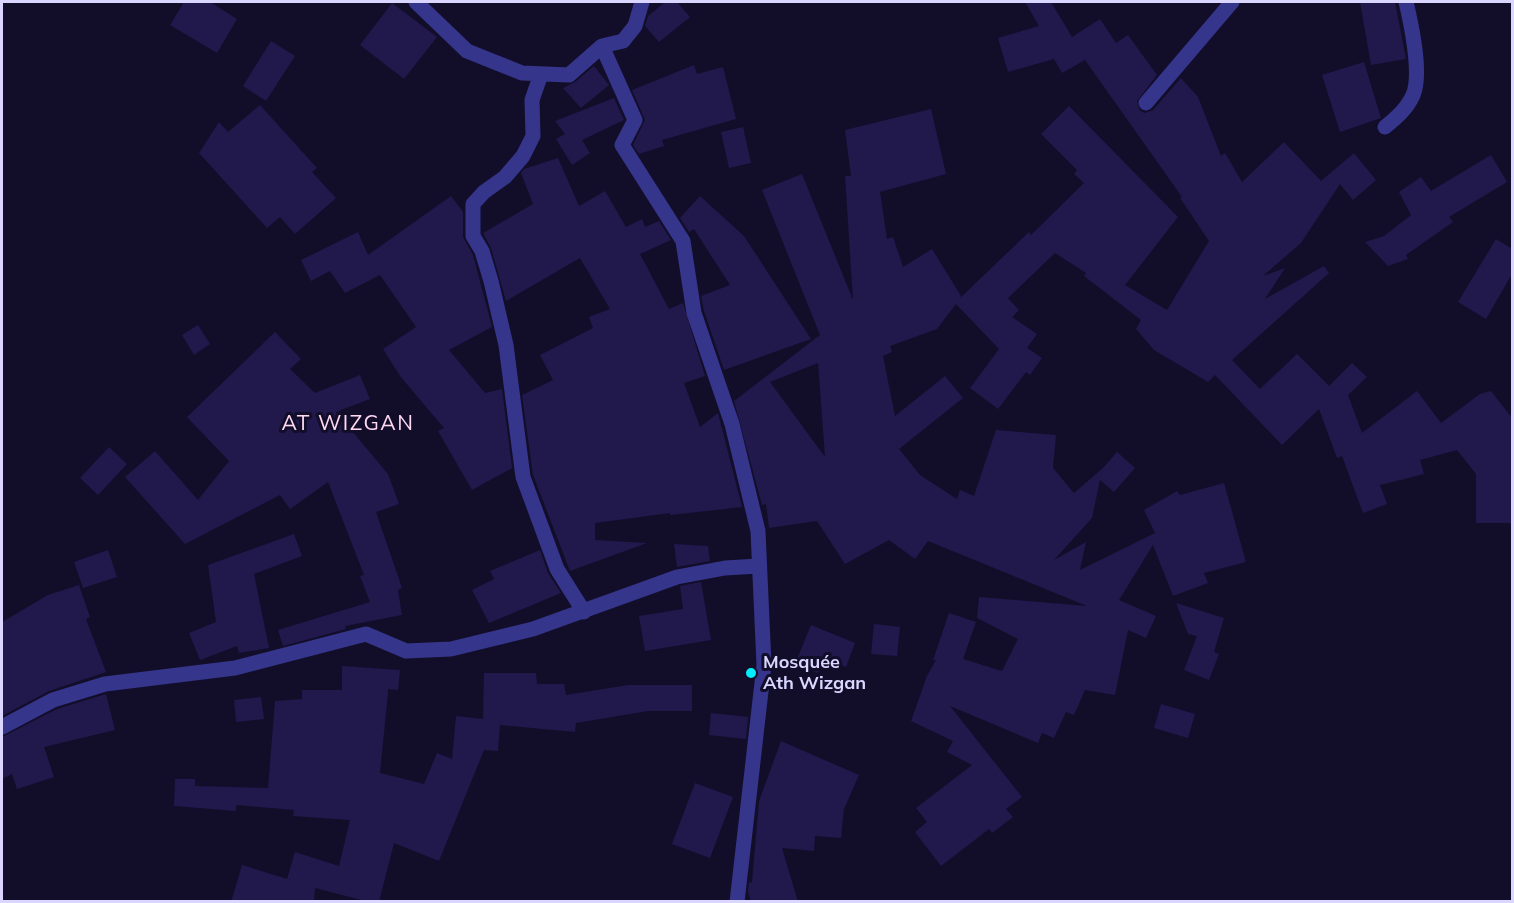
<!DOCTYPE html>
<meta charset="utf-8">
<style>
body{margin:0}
#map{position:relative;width:1514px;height:903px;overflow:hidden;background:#120e2a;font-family:Mulish,sans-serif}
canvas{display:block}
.frame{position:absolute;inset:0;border:3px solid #dad6ff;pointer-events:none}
</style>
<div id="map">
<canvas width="1514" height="903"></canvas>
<div class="frame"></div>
</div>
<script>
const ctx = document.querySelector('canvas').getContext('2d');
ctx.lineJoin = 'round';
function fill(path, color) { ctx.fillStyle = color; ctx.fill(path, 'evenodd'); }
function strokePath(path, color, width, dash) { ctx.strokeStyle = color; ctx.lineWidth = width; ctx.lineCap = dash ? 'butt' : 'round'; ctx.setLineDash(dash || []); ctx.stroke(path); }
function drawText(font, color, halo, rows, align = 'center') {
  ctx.font = font + ' Mulish,sans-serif'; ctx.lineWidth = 6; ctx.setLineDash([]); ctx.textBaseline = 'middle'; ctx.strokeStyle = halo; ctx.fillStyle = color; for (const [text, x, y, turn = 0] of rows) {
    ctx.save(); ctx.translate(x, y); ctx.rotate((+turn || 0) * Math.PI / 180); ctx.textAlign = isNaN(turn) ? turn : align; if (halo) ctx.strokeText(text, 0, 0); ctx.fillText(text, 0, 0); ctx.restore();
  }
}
const building = new Path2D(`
 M 184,2 L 210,2 L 237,19 L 217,53 L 170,25 Z
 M 665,2 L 677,2 L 690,17 L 659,42 L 645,26 L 648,16 Z
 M 1025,2 L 1051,2 L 1072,37 L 1100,19 L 1116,43 L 1128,35 L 1157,75 L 1137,101 L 1140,111 L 1145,113 L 1153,110 L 1181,78 L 1198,97 L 1221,156 L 1225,153 L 1242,182 L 1284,142 L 1321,181 L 1354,153 L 1376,180 L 1353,200 L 1340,184 L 1301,243 L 1263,276 L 1285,268 L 1265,299 L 1324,266 L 1329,273 L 1232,360 L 1260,389 L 1297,354 L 1329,386 L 1352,363 L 1367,377 L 1348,395 L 1362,433 L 1417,391 L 1441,423 L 1480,394 L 1491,391 L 1512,418 L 1511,523 L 1476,523 L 1476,474 L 1457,450 L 1420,460 L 1424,474 L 1380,485 L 1387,504 L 1363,513 L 1342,456 L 1337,458 L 1319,409 L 1282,445 L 1215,375 L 1208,382 L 1154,350 L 1136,329 L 1141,320 L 1084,276 L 1086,273 L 1055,253 L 1008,298 L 1019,310 L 1012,317 L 1037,334 L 1027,348 L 1042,358 L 1030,375 L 1026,372 L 998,409 L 970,388 L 999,349 L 956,304 L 937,329 L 890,346 L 892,352 L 883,356 L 895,416 L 945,376 L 963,398 L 899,449 L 920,475 L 957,499 L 960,490 L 974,496 L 996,430 L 1056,435 L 1053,468 L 1074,493 L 1103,468 L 1117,452 L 1135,468 L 1114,492 L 1100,480 L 1092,518 L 1054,560 L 1086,542 L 1080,570 L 1155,533 L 1144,510 L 1177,491 L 1180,495 L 1224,483 L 1246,562 L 1204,573 L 1208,583 L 1173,596 L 1153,545 L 1119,600 L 1156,616 L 1146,638 L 1128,630 L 1115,695 L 1085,690 L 1074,715 L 1066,712 L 1054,738 L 1042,733 L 1038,743 L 950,706 L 1022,797 L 1006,809 L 1013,817 L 992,833 L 989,829 L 941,866 L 915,832 L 927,822 L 916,808 L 972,765 L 947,752 L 953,741 L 911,721 L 927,676 L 936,660 L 933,660 L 949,613 L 976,622 L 963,659 L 1002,671 L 1018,639 L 977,618 L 979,597 L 1087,606 L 928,541 L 915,559 L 889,540 L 845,564 L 817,521 L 769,528 L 766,504 L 762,505 L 734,401 L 820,335 L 762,190 L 802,174 L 853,300 L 845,176 L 851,176 L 845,130 L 931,109 L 946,174 L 880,192 L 887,239 L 893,237 L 903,267 L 932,249 L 961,296 L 960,298 L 1029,232 L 1031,235 L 1084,183 L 1074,174 L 1077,170 L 1041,134 L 1069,106 L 1178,217 L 1125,285 L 1167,310 L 1209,241 L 1180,198 L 1182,197 L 1085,60 L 1062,73 L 1054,59 L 1008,72 L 998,38 L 1039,26 ZM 818,363 L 825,457 L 770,382 Z
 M 1360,2 L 1395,2 L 1406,59 L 1371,65 Z
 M 392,3 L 437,37 L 404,79 L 360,45 Z
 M 271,41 L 295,56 L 266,101 L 243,86 Z
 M 1364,62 L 1381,118 L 1340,132 L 1322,75 Z
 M 694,65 L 697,74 L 723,67 L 736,119 L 662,140 L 664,146 L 639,154 L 633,145 L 645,120 L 632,90 Z
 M 594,66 L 609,85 L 581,108 L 563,88 L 575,82 Z
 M 614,98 L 624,120 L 582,140 L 590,153 L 572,165 L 556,139 L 565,134 L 555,121 Z
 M 260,105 L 317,168 L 312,172 L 336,198 L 295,234 L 280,217 L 267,228 L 199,153 L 219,122 L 228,132 Z
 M 743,127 L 751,163 L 729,168 L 721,132 Z
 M 1491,155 L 1507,182 L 1449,217 L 1453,222 L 1406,255 L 1408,259 L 1388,266 L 1365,242 L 1384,236 L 1411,215 L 1399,192 L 1421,177 L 1431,191 Z
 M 558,158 L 579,206 L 605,191 L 626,227 L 642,219 L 645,227 L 659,221 L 671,240 L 640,254 L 669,309 L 683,303 L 705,376 L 684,383 L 700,427 L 718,413 L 742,507 L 670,515 L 670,513 L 595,523 L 595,540 L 647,543 L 570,571 L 533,475 L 522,395 L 553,380 L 540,355 L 593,328 L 589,317 L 610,309 L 580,258 L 506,301 L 491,248 L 483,233 L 533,204 L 521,173 L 524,169 Z
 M 451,196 L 463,212 L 463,237 L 473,255 L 492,327 L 449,350 L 485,393 L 502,389 L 512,468 L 472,490 L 438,431 L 444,428 L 400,376 L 383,349 L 416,327 L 380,275 L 345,293 L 330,271 L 311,281 L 301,260 L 358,232 L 368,255 Z
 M 700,196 L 744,236 L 811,339 L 724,370 L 704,311 L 701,296 L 730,285 L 694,229 L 689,232 L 680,218 Z
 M 1496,239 L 1512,249 L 1512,274 L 1486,319 L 1458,302 Z
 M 198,325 L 210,344 L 194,355 L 182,335 Z
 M 275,332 L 301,359 L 290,369 L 315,393 L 360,375 L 370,399 L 336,412 L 388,474 L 399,504 L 376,512 L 402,588 L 398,590 L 402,615 L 345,626 L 346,629 L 283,646 L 278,630 L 370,602 L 360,576 L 364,575 L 328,482 L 290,509 L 280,495 L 185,544 L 125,477 L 155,451 L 198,500 L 229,461 L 187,417 Z
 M 109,447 L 127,464 L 98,495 L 80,478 Z
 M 294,534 L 302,556 L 254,574 L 269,648 L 239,653 L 237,646 L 200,660 L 189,633 L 216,622 L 208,565 Z
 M 674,544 L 708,546 L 710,561 L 677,567 Z
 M 108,550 L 117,577 L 83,588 L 74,562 Z
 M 540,550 L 548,573 L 561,593 L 489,623 L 472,590 L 494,579 L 490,571 Z
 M 701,582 L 711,640 L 645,651 L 639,616 L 683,609 L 680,586 Z
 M 79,585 L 90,617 L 86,619 L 106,672 L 49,691 L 2,716 L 2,622 L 48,595 Z
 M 1176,603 L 1224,618 L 1214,652 L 1219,654 L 1209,680 L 1184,670 L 1197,636 L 1188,634 Z
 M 874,624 L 900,627 L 897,656 L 871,654 Z
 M 811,625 L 855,643 L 846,667 L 824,659 L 818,673 L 795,664 Z
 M 342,666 L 400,670 L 398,690 L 388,689 L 388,693 L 380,773 L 424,784 L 437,753 L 452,759 L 456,716 L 483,719 L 484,673 L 536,673 L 537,684 L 564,684 L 566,695 L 628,685 L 692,685 L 692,711 L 648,711 L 576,723 L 575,732 L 500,725 L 498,751 L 484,750 L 439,861 L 394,843 L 379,902 L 369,902 L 315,888 L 314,902 L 231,902 L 242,865 L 287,879 L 295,852 L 339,866 L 350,820 L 293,816 L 294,810 L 236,805 L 236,811 L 174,806 L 175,779 L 195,779 L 195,786 L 268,788 L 275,701 L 302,699 L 302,690 L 342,690 Z
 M 106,694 L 115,730 L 44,747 L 54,777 L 17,789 L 12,774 L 2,779 L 2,737 L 57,709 Z
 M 261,697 L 264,719 L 236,722 L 234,700 Z
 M 1161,704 L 1195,714 L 1188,738 L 1154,728 Z
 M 711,713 L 748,717 L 746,739 L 709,735 Z
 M 781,741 L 859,775 L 844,809 L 841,838 L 815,836 L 814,851 L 782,848 L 798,902 L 751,902 L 748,891 L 749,883 L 752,882 L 759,801 Z
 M 695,783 L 733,797 L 710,858 L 672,844 Z`);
const street = new Path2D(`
 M 416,2 L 467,51 L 522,73 L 569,75 L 602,46 L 623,41 L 635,26 L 642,2
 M 602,46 L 635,120 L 622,145 L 683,241 L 694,313 L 732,424 L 758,531 L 764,665 L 737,902
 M 541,74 L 532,100 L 533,136 L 523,156 L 505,177 L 484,192 L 473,204 L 473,236 L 482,251 L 491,281 L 506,345 L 523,477 L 557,569 L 584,612
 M 1146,103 L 1232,2
 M 1385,127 C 1396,118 1407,109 1413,95 C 1422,75 1411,23 1406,2
 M 2,727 L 53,700 L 105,684 L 235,668 L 366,634 L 406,651 L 451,649 L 533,629 L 677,577 L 725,568 L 759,566`);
const markers = [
 [751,673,6,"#02eeff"]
];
const poiNames = [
 ["Mosquée",763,663],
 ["Ath Wizgan",763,684]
];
const quarterNames = [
 ["AT WIZGAN",348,424]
];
fill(building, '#21184c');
strokePath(street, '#35358c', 15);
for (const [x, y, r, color] of markers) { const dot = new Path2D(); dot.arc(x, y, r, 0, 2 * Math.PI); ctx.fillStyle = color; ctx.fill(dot); strokePath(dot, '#120e2a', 2); }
drawText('bold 18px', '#dad6ff', '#120e2a', poiNames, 'left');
ctx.letterSpacing = '1.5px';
drawText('21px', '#ffd8f2', '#120e2a', quarterNames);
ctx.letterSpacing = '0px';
</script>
